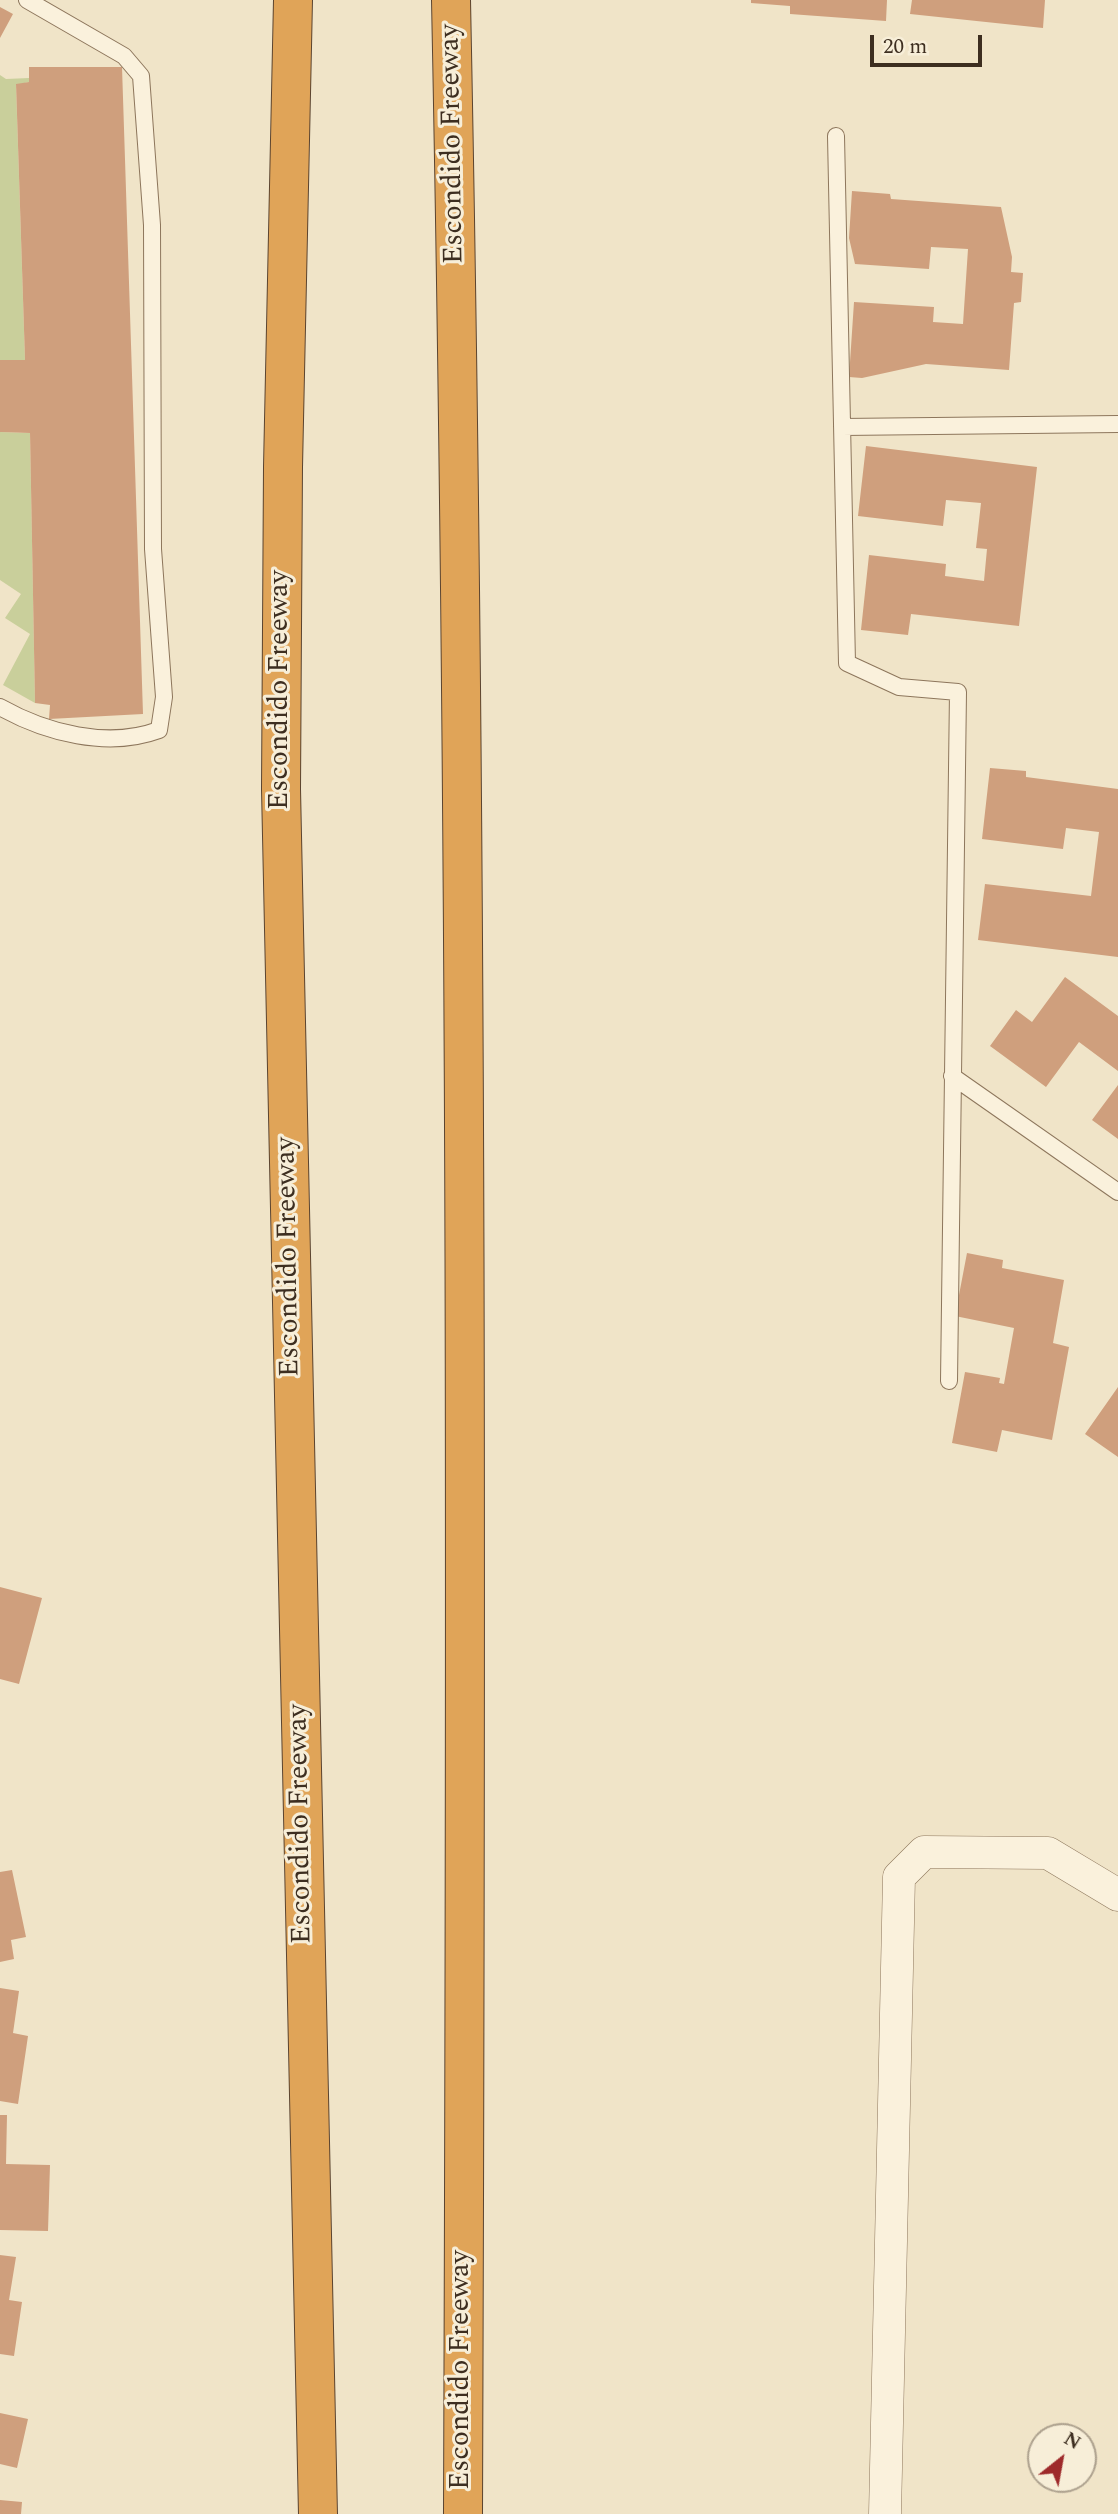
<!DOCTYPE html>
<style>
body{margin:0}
#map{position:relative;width:1118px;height:2514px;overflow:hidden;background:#f0e4c8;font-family:Spectral,serif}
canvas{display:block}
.north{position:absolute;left:1027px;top:2423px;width:70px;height:70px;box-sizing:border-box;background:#f7eed8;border:2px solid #ada18e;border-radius:50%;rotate:31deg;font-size:19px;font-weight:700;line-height:28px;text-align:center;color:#3d2e20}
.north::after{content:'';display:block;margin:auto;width:24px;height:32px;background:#9e2a2b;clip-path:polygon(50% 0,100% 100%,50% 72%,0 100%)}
.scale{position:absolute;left:870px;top:35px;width:112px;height:32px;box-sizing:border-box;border:4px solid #3d2e20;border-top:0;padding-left:9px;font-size:21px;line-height:24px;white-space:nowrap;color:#3d2e20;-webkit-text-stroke:5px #f7eed8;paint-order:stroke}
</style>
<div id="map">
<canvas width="1118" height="2514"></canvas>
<div class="north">N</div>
<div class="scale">20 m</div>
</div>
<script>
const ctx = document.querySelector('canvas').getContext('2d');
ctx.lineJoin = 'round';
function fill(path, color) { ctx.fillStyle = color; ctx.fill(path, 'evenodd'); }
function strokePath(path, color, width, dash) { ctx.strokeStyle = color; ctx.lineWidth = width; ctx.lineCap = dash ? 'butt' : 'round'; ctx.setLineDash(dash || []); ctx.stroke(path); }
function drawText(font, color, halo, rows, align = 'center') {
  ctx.font = font + ' Spectral,serif'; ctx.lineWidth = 6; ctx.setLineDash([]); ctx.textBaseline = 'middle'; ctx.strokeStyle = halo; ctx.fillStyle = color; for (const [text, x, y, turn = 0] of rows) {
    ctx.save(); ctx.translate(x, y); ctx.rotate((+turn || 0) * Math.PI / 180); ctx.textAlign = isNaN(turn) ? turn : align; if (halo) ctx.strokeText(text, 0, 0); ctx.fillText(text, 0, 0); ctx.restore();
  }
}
const green = new Path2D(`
 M 0,75 L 6,79 L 29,78 L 29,82 L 16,85 L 25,360 L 0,360 Z
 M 0,432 L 30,433 L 35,703 L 3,685 L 30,634 L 5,618 L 21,594 L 0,580 Z`);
const building = new Path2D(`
 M 751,0 L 887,0 L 886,21 L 790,14 L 790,6 L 751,3 Z
 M 912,0 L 1045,0 L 1043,28 L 910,14 Z
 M 0,7 L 13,14 L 0,38 Z
 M 29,67 L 122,67 L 143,714 L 49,719 L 50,705 L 35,703 L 30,433 L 0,432 L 0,360 L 25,360 L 16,84 L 29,82 Z
 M 852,191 L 890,194 L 891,199 L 1001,207 L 1012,257 L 1011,272 L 1023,273 L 1021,302 L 1014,303 L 1009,370 L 926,364 L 862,378 L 849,377 L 854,302 L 934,307 L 933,322 L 963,324 L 968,249 L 931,247 L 929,269 L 855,264 L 849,238 Z
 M 866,446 L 1037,467 L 1019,626 L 911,614 L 908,635 L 861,630 L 869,555 L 946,564 L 945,576 L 984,581 L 987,549 L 976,548 L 981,503 L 946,500 L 943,526 L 858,516 Z
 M 990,768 L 1026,771 L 1026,777 L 1118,789 L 1118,957 L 978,940 L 985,884 L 1091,896 L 1099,832 L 1066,828 L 1063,849 L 982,839 Z
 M 1065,977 L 1118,1016 L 1118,1071 L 1079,1042 L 1046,1087 L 990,1046 L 1016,1010 L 1032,1022 Z
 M 1118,1085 L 1118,1139 L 1092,1120 Z
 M 967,1253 L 1003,1260 L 1002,1268 L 1064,1280 L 1053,1343 L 1069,1347 L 1052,1440 L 1002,1430 L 997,1452 L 952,1443 L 965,1372 L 1000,1378 L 999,1383 L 1004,1384 L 1014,1328 L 955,1316 Z
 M 1118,1387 L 1118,1457 L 1085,1434 Z
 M 0,1587 L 42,1598 L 19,1684 L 0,1679 Z
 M 12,1870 L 26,1937 L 11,1940 L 14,1959 L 0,1962 L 0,1872 Z
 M 0,1988 L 19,1991 L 13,2033 L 28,2036 L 18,2104 L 0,2101 Z
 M 0,2115 L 7,2115 L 6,2164 L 50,2165 L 48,2231 L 0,2230 Z
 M 0,2255 L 16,2257 L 9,2300 L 22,2302 L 14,2356 L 0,2354 Z
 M 0,2413 L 28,2419 L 17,2468 L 0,2464 Z
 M 0,2500 L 22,2502 L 21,2514 L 0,2514 Z`);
const service = new Path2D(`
 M 836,136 L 847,663 L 899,687 L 958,692 L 949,1381
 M 842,427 L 1118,424
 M 0,707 C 46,733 108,749 159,730 L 164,697 L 153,549 L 152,225 L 141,76 L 124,56 L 27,0
 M 952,1076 L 1118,1192`);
const minor = new Path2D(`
 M 885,2514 L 899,1877 L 924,1852 L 1048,1853 L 1118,1895`);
const motorway = new Path2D(`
 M 293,0 L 283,467 L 281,789 L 318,2514
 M 451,0 C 468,838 466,1676 463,2514`);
const streetNames = [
 ["Escondido Freeway",454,144,-91],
 ["Escondido Freeway",282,690,-90],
 ["Escondido Freeway",290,1257,-91],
 ["Escondido Freeway",302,1824,-91],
 ["Escondido Freeway",463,2370,-90]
];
fill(green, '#c9cf9b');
fill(building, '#cf9f7d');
strokePath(service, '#8d765c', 18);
strokePath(minor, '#8d765c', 33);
strokePath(motorway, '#5b4430', 40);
strokePath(service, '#faf1dc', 16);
strokePath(minor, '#faf1dc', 32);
strokePath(motorway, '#e0a458', 38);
drawText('28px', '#3d2e20', '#f7eed8', streetNames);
</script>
